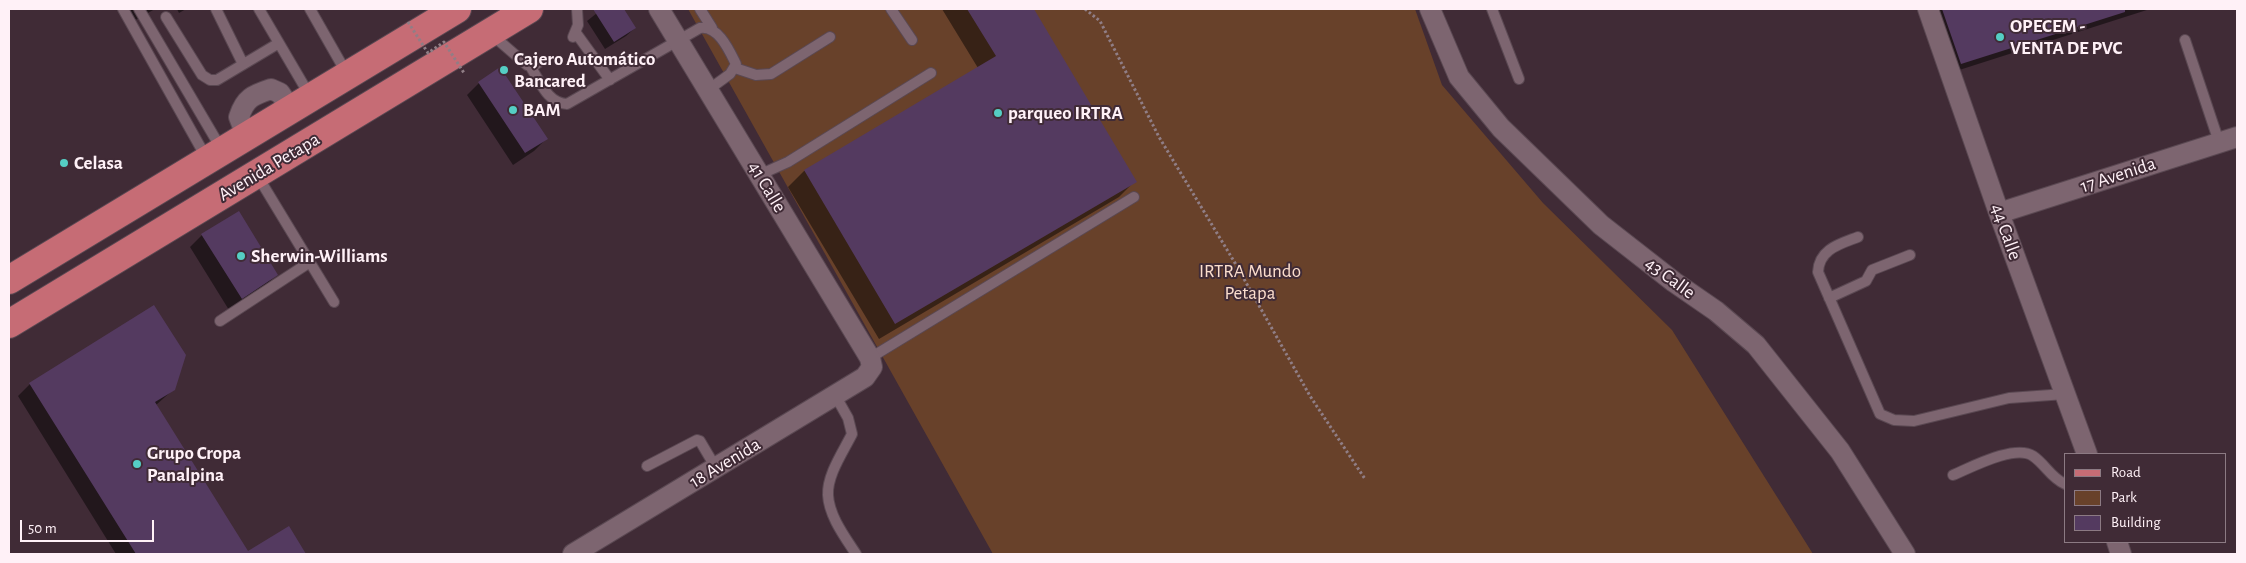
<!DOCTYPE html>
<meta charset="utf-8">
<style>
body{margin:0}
#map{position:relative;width:2246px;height:563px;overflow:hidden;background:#402b36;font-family:"Alegreya Sans",sans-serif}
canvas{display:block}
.frame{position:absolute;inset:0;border:10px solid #fff1f7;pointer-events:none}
.legend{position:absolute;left:2064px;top:453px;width:162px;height:90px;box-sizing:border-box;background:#402b36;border:1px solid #8c7a83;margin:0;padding:6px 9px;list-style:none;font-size:15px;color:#fff1f7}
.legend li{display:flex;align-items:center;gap:10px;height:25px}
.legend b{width:25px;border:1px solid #8c7a83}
.scale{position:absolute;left:20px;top:520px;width:134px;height:22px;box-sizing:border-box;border:2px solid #fff1f7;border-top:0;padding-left:6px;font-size:15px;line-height:18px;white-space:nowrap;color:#fff1f7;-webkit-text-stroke:4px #402b36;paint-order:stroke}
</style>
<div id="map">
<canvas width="2246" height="563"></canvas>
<div class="frame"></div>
<ul class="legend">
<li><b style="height:6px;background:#c66c75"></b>Road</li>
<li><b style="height:14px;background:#68412a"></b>Park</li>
<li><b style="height:14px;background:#543a60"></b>Building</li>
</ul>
<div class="scale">50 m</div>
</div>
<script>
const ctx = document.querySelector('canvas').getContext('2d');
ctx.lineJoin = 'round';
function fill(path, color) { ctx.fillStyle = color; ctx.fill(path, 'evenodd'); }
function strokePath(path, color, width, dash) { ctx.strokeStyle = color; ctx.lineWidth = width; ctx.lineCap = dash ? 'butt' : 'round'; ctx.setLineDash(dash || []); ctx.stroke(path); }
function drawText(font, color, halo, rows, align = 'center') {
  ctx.font = font + ' "Alegreya Sans",sans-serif'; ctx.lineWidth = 4; ctx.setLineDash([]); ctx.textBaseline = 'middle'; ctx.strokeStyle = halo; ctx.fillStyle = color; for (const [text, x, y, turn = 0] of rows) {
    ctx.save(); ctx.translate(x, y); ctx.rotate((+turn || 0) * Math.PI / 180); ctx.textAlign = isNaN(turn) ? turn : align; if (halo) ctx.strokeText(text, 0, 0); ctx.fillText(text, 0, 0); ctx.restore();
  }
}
const green = new Path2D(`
 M 688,9 L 1415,9 L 1442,85 L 1543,203 L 1672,330 L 1813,554 L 993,554 Z`);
const shadow = new Path2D(`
 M 122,9 L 155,9 L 130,23 Z
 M 177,9 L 186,9 L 179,13 Z
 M 602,9 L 623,9 L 635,28 L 626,36 L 605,49 L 587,21 Z
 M 942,9 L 1033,9 L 1135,181 L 1119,197 L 879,339 L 788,187 L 804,171 L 978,68 Z
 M 1937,9 L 2150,9 L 1953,72 Z
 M 479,83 L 546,139 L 534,151 L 513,165 L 467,95 Z
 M 202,235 L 277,274 L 264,287 L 229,310 L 190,247 Z
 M 30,384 L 174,389 L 156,405 L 248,553 L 289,528 L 305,554 L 116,554 L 18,396 Z`);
const building = new Path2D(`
 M 593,9 L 624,9 L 636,28 L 614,42 Z
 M 967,9 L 1034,9 L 1137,182 L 895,324 L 804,170 L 996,56 Z
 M 1942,9 L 2125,9 L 2125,12 L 1961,64 Z
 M 500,67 L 548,139 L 525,153 L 478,82 Z
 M 239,211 L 278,275 L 242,299 L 201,234 Z
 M 154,305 L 186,355 L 175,390 L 155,402 L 248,551 L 289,526 L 306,554 L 136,554 L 29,383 Z`);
const path = new Path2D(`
 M 1085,9 L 1100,21 L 1159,137 L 1235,263 L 1310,396 L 1365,479`);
const lane = new Path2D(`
 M 123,9 L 207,159
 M 139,9 L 222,150
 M 216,9 L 243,64
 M 259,9 L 310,96
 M 310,9 L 347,74
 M 700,9 L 712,28
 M 891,9 L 912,40
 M 1492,9 L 1519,79
 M 166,17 L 202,75 L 210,80 L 217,80 L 279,43
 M 490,33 L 527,65 L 533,66 L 541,61
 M 576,33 L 610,80
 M 573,37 L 578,25 L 577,9
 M 2185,40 L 2219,142
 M 530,66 C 540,81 547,103 567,104 L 700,28 C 718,25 729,50 736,64 L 730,74 L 708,90
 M 735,68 L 756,75 L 771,74 L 830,37
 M 257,175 L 334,302
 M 759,175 L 788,162 L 931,73
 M 1858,237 C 1840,244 1819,249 1818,272 L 1880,414 L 1894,420 L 1914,421 L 2009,398 L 2065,394
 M 1829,298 L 1866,281 L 1872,270 L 1910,255
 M 220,321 L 310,262
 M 870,358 L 1134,197
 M 835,395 L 848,418 L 852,434 C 843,452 827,475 828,495 C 829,516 845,537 856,554
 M 647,466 L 697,440 L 700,441 L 716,468
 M 1953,475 C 1972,467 2015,444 2033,456 C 2045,464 2051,478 2065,484`);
const street = new Path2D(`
 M 1430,9 L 1459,77 L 1501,128 L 1601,225 L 1674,282 L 1716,311 L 1756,345 L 1840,451 L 1905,554
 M 1928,9 L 1999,213 L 2087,454
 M 246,135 L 239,117 C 245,98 253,95 271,89 L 280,93 L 290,108
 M 1999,213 L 2237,137
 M 2117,542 L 2121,554
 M 573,554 L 865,377 L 872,367 L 870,358 L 659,9`);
const primary = new Path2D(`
 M 9,280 L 457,9
 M 9,324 L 529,9`);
const pathBridge = new Path2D(`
 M 408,22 L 428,53 L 444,42 L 464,73`);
const markers = [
 [2000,37,5,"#55cec4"],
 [504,70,5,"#55cec4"],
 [513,110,5,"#55cec4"],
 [998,113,5,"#55cec4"],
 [64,163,5,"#55cec4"],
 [241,256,5,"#55cec4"],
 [137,464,5,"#55cec4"]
];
const poiNames = [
 ["OPECEM -",2010,26],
 ["VENTA DE PVC",2010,48],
 ["Cajero Automático",514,59],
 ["Bancared",514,81],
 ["BAM",523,110],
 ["parqueo IRTRA",1008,113],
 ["Celasa",74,163],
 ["Sherwin-Williams",251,256],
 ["Grupo Cropa",147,453],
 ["Panalpina",147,475]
];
const streetNames = [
 ["Avenida Petapa",269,167,-31],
 ["17 Avenida",2118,175,-18],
 ["41 Calle",767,187,59],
 ["44 Calle",2006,232,70],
 ["43 Calle",1670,278,36],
 ["18 Avenida",725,463,-31]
];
const parkNames = [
 ["IRTRA Mundo",1250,271],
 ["Petapa",1250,293]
];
fill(green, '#68412a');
fill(shadow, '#0007');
fill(building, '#543a60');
strokePath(lane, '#5a4852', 12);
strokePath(street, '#5a4852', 22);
strokePath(primary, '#5a4852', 30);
strokePath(path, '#907e86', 3, [2.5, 2.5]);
strokePath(lane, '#7d6570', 10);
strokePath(street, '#7d6570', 20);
strokePath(primary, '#c66c75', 28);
strokePath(pathBridge, '#907e86', 3, [2.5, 2.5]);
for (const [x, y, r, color] of markers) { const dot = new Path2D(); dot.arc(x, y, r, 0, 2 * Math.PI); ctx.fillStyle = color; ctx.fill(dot); strokePath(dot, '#402b36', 2); }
drawText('bold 19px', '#fff1f7', '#402b36', poiNames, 'left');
drawText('19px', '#fff1f7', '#402b36', streetNames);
drawText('19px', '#fcdecd', '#402b36', parkNames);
</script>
